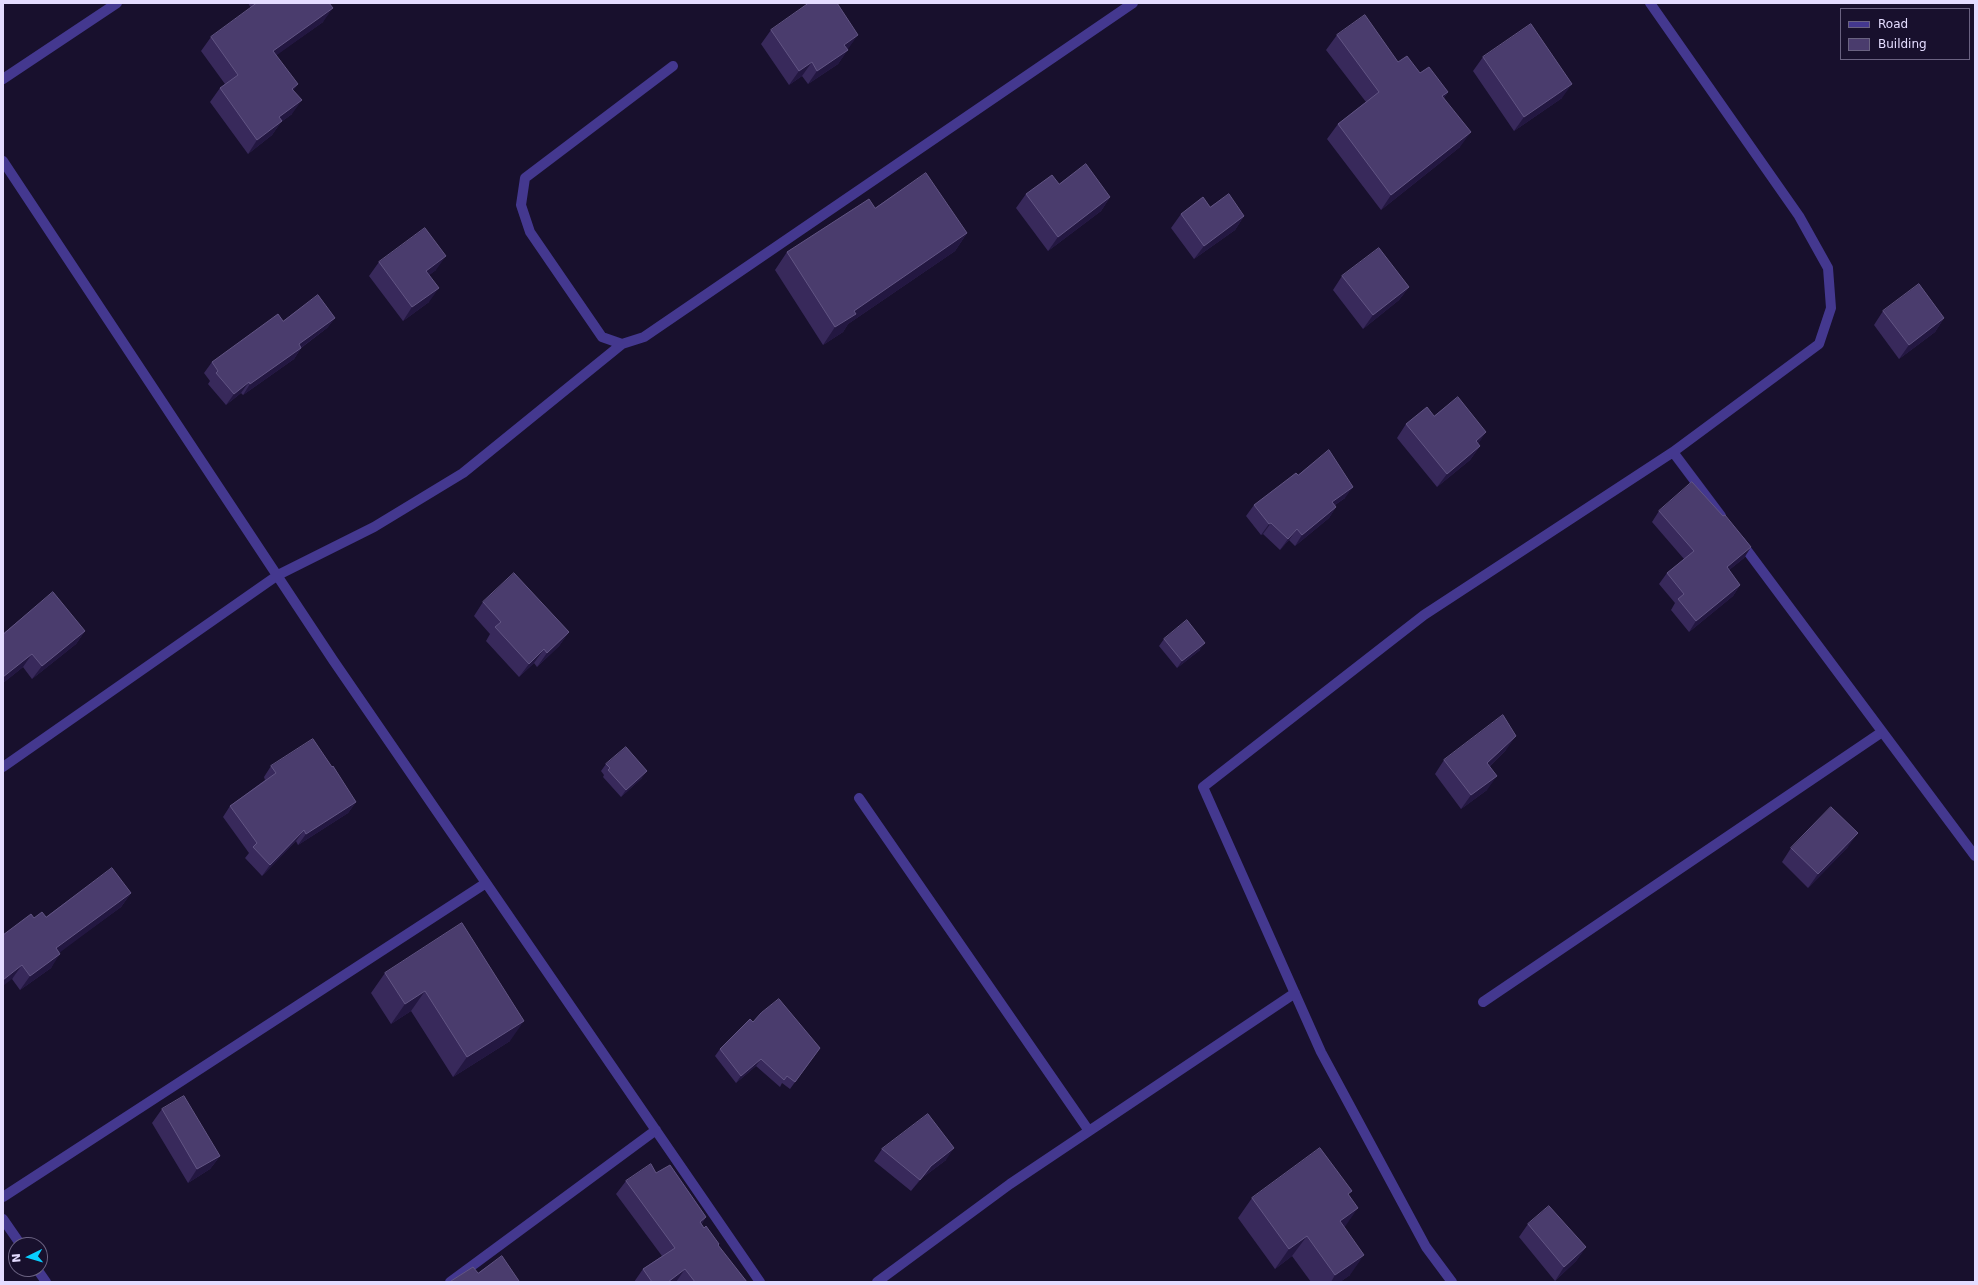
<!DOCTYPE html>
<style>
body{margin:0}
#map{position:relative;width:1978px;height:1285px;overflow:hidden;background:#18102d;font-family:"DejaVu Sans",sans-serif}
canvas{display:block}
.frame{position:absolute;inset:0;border:4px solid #e4dcff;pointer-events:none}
.legend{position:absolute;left:1840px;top:8px;width:130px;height:52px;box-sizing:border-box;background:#18102d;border:1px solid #6a6281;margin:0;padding:5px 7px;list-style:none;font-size:12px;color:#e4dcff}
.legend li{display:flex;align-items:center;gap:8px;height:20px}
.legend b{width:20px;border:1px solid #6a6281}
.north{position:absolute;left:8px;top:1237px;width:40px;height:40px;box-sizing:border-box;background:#18102d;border:1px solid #6a6281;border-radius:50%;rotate:265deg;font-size:11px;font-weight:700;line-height:16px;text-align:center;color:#e4dcff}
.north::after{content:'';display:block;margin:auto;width:14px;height:18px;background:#08ceff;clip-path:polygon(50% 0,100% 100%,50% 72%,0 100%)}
</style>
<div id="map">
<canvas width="1978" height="1285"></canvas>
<div class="frame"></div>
<ul class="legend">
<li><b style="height:5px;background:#44388f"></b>Road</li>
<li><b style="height:11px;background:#4a3c6d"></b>Building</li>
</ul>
<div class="north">N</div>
</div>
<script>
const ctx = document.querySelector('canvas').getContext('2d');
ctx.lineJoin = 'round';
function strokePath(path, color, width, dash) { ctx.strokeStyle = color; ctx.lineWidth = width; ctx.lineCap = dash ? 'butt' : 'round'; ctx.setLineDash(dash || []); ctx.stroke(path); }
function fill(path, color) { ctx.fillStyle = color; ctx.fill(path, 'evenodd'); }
const street = new Path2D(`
 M 673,66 L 525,178 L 521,205 L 530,232 L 602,337 L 622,344 L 644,337 L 1133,3
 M 3,79 L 117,3
 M 3,161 L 333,660 L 760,1282
 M 1673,452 L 1721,516
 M 1740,541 L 1975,856
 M 3,767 L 278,575 L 374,527 L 463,473 L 622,344
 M 859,798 L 1089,1131
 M 1483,1002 L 1882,732
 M 3,1197 L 486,883
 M 3,1219 L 21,1245
 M 37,1269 L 46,1282
 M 450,1282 L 656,1130
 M 877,1282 L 1010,1184 L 1295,993
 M 1452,1282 L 1426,1247 L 1321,1052 L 1203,787 L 1424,615 L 1673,452 L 1819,344 L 1831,308 L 1828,268 L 1799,216 L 1650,3`);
const wall = new Path2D(`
 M 248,3 L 330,3 L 323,22 L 276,55 L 294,91 L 292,114 L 281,122 L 272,135 L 248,154 L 210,102 L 220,88 L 225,84 L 201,51 L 211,37 L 251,8 Z
 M 771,30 L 848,49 L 838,64 L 808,84 L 802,76 L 789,85 L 761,44 Z
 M 1337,35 L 1398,62 L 1420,73 L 1448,92 L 1444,98 L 1460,147 L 1381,210 L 1327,139 L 1338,124 L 1366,102 L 1326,50 Z
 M 1483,57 L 1562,98 L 1514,131 L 1473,71 Z
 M 1059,184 L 1110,197 L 1101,211 L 1048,251 L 1016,208 L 1026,194 Z
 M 1210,207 L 1244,216 L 1235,230 L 1194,259 L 1171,228 L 1181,214 Z
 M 875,208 L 967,233 L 955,251 L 848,324 L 843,332 L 823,345 L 775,270 L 787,252 Z
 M 379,262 L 436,270 L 429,275 L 429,302 L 403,321 L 369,276 Z
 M 1342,276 L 1409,287 L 1399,300 L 1363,329 L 1333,290 Z
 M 1883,311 L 1944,318 L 1935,332 L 1899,359 L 1874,325 Z
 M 335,318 L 327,328 L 301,348 L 294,359 L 243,395 L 241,393 L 226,405 L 208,384 L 210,381 L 204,373 L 212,362 L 283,321 Z
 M 1434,416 L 1478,444 L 1480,446 L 1470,460 L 1437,487 L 1397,438 L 1406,424 Z
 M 1298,475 L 1345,498 L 1335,505 L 1336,507 L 1329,518 L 1295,546 L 1289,540 L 1280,550 L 1263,534 L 1261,535 L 1246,516 L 1254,505 Z
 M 1659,511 L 1751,547 L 1744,558 L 1729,570 L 1740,585 L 1733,596 L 1689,632 L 1671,610 L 1675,603 L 1659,584 L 1667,573 L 1684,559 L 1652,522 Z
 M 483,602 L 569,632 L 559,646 L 537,667 L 534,663 L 519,677 L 486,641 L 490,634 L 474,616 Z
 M 85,631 L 76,644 L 32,679 L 23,667 L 3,683 L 3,632 L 4,633 Z
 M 1164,639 L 1200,650 L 1177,668 L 1159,646 Z
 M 1506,750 L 1490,766 L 1487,790 L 1461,809 L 1435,774 L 1444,760 Z
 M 606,764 L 642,778 L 621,797 L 603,777 L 604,775 L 601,771 Z
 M 271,766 L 332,767 L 356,802 L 348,813 L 298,845 L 296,841 L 262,876 L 245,858 L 249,853 L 223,817 L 230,806 L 265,780 L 264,777 Z
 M 1848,847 L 1808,888 L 1782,862 L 1791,848 Z
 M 131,893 L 121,907 L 59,952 L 51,968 L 20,990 L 12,979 L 34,918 L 46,917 Z
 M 462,923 L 510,1041 L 453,1077 L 411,1011 L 391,1024 L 371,993 L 385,973 Z
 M 753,1022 L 820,1048 L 790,1089 L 782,1083 L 780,1087 L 756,1066 L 736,1083 L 715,1056 L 720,1049 Z
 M 162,1109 L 220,1156 L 210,1169 L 188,1183 L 152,1123 Z
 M 882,1149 L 946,1160 L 922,1178 L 911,1191 L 874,1161 Z
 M 656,1173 L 706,1217 L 701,1225 L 747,1282 L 634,1282 L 643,1269 L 662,1256 L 616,1194 L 626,1181 Z
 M 1349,1195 L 1344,1227 L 1350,1275 L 1340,1282 L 1311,1282 L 1292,1256 L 1275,1269 L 1238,1218 L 1252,1198 Z
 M 1528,1224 L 1586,1247 L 1576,1261 L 1555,1281 L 1519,1237 Z`);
const shadedWall = new Path2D(`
 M 333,8 L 323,22 L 263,65 L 273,51 Z
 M 858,35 L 848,49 L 834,58 L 844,45 Z
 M 848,50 L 838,64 L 808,84 L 817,71 Z
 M 812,62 L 802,76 L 789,85 L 799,71 Z
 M 298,84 L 289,98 L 292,89 Z
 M 1572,84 L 1562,98 L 1514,131 L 1524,117 Z
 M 1448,92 L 1437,107 L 1442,96 Z
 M 302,100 L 292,114 L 281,122 L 272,135 L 248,154 L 257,140 L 279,117 Z
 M 1471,132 L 1460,147 L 1381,210 L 1391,195 Z
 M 1110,197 L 1101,211 L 1048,251 L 1058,237 Z
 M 1244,216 L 1235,230 L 1194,259 L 1204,246 Z
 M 967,233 L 955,251 L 848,324 L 843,332 L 823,345 L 835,327 L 854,311 Z
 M 446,256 L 436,270 L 416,285 L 426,271 Z
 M 1409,287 L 1399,300 L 1363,329 L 1373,315 Z
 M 439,288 L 429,302 L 403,321 L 412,307 Z
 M 335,318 L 327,328 L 291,355 L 299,344 Z
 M 1944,318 L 1935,332 L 1899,359 L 1909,345 Z
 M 301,348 L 294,359 L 243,395 L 250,384 Z
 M 249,382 L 241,393 L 226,405 L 234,394 Z
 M 1486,432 L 1477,446 L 1476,441 Z
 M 1480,446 L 1470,460 L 1437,487 L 1447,474 Z
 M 1353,487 L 1345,498 L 1324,512 L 1332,502 Z
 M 1336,507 L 1329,518 L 1295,546 L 1302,535 Z
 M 1271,523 L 1263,534 L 1261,535 L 1269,524 Z
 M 1297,529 L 1289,540 L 1280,550 L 1288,539 Z
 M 1751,547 L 1744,558 L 1719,578 L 1727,567 Z
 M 1740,585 L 1733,596 L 1689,632 L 1696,621 Z
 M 85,631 L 76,644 L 32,679 L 42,666 Z
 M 569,632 L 559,646 L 537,667 L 547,653 Z
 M 1205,643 L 1200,650 L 1177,668 L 1182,661 Z
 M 544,649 L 534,663 L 519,677 L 529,664 Z
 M 32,654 L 23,667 L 3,683 L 3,677 Z
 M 1516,736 L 1506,750 L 1478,777 L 1487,763 Z
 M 647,771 L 642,778 L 621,797 L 626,790 Z
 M 1497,776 L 1487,790 L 1461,809 L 1471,795 Z
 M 356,802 L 348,813 L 298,845 L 306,834 Z
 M 304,830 L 296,841 L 262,876 L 270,865 Z
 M 1858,833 L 1848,847 L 1808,888 L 1818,874 Z
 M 131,893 L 121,907 L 47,962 L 56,948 Z
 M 60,954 L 51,968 L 20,990 L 30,976 Z
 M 22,965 L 12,979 L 3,986 L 3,980 Z
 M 425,991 L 411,1011 L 391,1024 L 405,1004 Z
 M 524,1021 L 510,1041 L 453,1077 L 467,1057 Z
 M 761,1059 L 756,1066 L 736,1083 L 741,1076 Z
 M 954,1148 L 946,1160 L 922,1178 L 911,1191 L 931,1166 Z
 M 220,1156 L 210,1169 L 188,1183 L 197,1169 Z
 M 1358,1208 L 1344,1228 L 1340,1221 Z
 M 706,1217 L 697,1230 L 700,1222 Z
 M 1307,1236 L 1292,1256 L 1275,1269 L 1289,1249 Z
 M 1586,1247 L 1576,1261 L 1555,1281 L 1564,1267 Z
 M 1364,1255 L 1350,1275 L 1340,1282 L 1331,1282 L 1335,1275 Z
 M 685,1269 L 676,1282 L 668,1282 Z`);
const building = new Path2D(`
 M 257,3 L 329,3 L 333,8 L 273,51 L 298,84 L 292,89 L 302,100 L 279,117 L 282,121 L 257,140 L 220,88 L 238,75 L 211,37 Z
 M 809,3 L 837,3 L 858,35 L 844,45 L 848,50 L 817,71 L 812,62 L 799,71 L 771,30 Z
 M 1365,15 L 1398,62 L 1407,56 L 1420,73 L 1429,67 L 1448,92 L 1442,96 L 1471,132 L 1391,195 L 1338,124 L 1379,92 L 1337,35 Z
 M 1531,24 L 1572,84 L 1524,117 L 1483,57 Z
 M 1086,164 L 1110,197 L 1058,237 L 1026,194 L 1052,175 L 1059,184 Z
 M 926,173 L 967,233 L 854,311 L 856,314 L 835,327 L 787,252 L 869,199 L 875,208 Z
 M 1229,194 L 1244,216 L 1204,246 L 1181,214 L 1203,197 L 1210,207 Z
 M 425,228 L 446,256 L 426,271 L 439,288 L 412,307 L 379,262 Z
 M 1379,248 L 1409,287 L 1373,315 L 1342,276 Z
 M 1919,284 L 1944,318 L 1909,345 L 1883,311 Z
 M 318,295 L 335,318 L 299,344 L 301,348 L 250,384 L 249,382 L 234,394 L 216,373 L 218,371 L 212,362 L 278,314 L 283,321 Z
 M 1458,397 L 1486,432 L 1476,441 L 1480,446 L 1447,474 L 1406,424 L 1427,407 L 1434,416 Z
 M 1329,450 L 1353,487 L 1332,502 L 1336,507 L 1302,535 L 1297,529 L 1288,539 L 1271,523 L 1269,524 L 1254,505 L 1296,473 L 1298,475 Z
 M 1692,482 L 1723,516 L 1725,515 L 1751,547 L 1727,567 L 1740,585 L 1696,621 L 1678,599 L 1684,594 L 1667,573 L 1694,551 L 1659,511 Z
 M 514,573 L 569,632 L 547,653 L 544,649 L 529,664 L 495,627 L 501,622 L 483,602 Z
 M 53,592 L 85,631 L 42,666 L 32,654 L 3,677 L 3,632 L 4,633 Z
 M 1187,620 L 1205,643 L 1182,661 L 1164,639 Z
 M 1503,715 L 1516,736 L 1487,763 L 1497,776 L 1471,795 L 1444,760 Z
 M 313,739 L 332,767 L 333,766 L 356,802 L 306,834 L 304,830 L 270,865 L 253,847 L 257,843 L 230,806 L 276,773 L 271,766 Z
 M 626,747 L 647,771 L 626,790 L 608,770 L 610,768 L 606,764 Z
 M 1831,807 L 1858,833 L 1818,874 L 1791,848 Z
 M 112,868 L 131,893 L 56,948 L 60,954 L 30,976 L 22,965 L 3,980 L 3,935 L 31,914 L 34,918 L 42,912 L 46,917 Z
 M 462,923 L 524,1021 L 467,1057 L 425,991 L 405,1004 L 385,973 Z
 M 779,999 L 820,1048 L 795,1082 L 787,1076 L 784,1080 L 761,1059 L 741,1076 L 720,1049 L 750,1019 L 753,1022 L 761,1013 Z
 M 184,1096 L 220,1156 L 197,1169 L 162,1109 Z
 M 928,1114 L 954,1148 L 931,1166 L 920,1180 L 882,1149 Z
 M 1320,1148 L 1352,1191 L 1348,1194 L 1358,1208 L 1340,1221 L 1364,1255 L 1335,1275 L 1307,1236 L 1289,1249 L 1252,1198 Z
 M 651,1164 L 656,1173 L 670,1165 L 706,1217 L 700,1222 L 704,1228 L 706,1226 L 719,1244 L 718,1245 L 747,1282 L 695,1282 L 685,1269 L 668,1282 L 652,1282 L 643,1269 L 675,1248 L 626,1181 Z
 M 1549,1206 L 1586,1247 L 1564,1267 L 1528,1224 Z
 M 502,1256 L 519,1281 L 517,1282 L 452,1282 L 451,1281 L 473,1267 L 478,1273 Z`);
strokePath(street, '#44388f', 10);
fill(wall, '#38295b');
fill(shadedWall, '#231741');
fill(building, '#4a3c6d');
strokePath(building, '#625584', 1);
</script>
